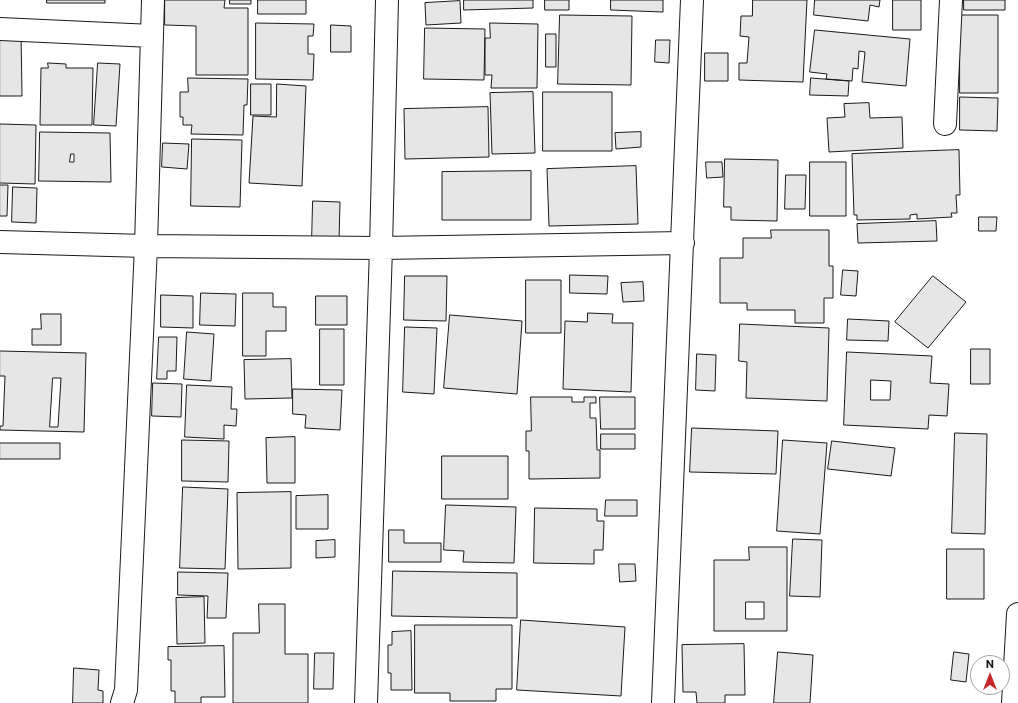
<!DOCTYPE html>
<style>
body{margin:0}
#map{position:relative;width:1018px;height:703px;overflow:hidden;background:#fff;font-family:Commissioner,sans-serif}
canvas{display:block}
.north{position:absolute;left:970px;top:655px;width:40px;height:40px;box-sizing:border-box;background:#fff;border:1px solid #a3a3a3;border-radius:50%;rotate:0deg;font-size:11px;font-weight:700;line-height:16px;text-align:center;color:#1a1a1a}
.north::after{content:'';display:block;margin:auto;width:14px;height:18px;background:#c62828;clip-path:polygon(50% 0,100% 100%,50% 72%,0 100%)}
</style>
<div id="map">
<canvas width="1018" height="703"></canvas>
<div class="north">N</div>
</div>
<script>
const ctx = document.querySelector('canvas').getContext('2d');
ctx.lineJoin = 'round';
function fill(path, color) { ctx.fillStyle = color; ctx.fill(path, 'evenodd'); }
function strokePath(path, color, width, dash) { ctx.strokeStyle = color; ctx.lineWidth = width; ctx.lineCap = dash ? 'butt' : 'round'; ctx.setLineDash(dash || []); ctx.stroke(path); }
const building = new Path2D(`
 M 47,0 L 105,0 L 105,3 L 47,3 Z
 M 165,0 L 225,0 L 224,8 L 248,8 L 248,75 L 196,75 L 196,26 L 165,25 Z
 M 230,0 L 251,0 L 251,4 L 230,4 Z
 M 258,0 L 306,0 L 306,14 L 258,14 Z
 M 464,0 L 533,0 L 533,8 L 464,10 Z
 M 545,0 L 569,0 L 569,10 L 545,10 Z
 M 611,0 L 663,0 L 663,12 L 611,10 Z
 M 753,0 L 807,0 L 803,82 L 739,80 L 739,63 L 747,63 L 749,37 L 740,36 L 741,16 L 752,16 Z
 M 815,0 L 880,0 L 879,7 L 870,5 L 868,21 L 814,15 Z
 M 893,0 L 921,0 L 921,30 L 893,30 Z
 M 964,0 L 1005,0 L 1005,10 L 964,10 Z
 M 460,1 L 461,23 L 426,25 L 425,3 Z
 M 560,15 L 632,16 L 631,85 L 558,84 Z
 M 960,15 L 998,15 L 998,93 L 960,93 Z
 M 256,23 L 314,24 L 313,36 L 308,36 L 308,54 L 314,54 L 313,80 L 256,79 Z
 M 490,23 L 538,24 L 537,88 L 491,88 L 492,75 L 485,75 L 485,38 L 490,38 Z
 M 331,25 L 351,26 L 351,52 L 331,52 Z
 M 425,28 L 485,29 L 484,80 L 424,79 Z
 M 815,30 L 910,39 L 906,86 L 862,82 L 865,52 L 859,51 L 858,69 L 853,68 L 852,81 L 826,79 L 827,74 L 810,72 Z
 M 0,32 L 21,32 L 22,96 L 0,96 Z
 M 546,34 L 556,34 L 556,67 L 546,67 Z
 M 656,40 L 670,40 L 669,63 L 655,62 Z
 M 705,53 L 728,53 L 728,81 L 705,81 Z
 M 48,63 L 66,64 L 66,68 L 93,68 L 92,125 L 40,125 L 41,68 L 48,68 Z
 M 98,63 L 120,64 L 116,126 L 94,125 Z
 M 188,78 L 248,79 L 247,105 L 244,105 L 243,135 L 191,134 L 192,125 L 183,125 L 183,117 L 180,117 L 180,92 L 188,92 Z
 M 811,78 L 849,81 L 848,96 L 810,95 Z
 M 251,84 L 271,84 L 271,115 L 251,115 Z
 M 277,84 L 306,86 L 302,186 L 249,183 L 253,116 L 276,117 Z
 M 533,92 L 535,153 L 492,154 L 490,93 Z
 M 543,92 L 612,92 L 612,151 L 543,151 Z
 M 960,97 L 998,98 L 997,131 L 960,130 Z
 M 869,103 L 870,118 L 902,117 L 903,148 L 829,152 L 827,118 L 845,117 L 844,104 Z
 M 488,107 L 489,157 L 405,159 L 404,109 Z
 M 0,124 L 36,125 L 35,184 L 0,183 Z
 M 40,132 L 110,133 L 111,182 L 39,181 ZM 71,154 L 74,154 L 74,162 L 70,162 Z
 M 641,132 L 641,147 L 616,149 L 615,133 Z
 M 192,139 L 242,140 L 240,207 L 191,206 Z
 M 163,143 L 189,144 L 187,169 L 162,167 Z
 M 959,150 L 960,195 L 956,195 L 957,213 L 951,213 L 952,217 L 917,219 L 917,214 L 910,215 L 910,219 L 857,220 L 857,215 L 854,215 L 852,154 Z
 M 725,159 L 778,160 L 777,221 L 731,220 L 731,207 L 724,207 Z
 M 706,162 L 722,162 L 723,177 L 707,178 Z
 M 810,162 L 846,162 L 846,216 L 810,216 Z
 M 636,166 L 638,224 L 549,226 L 547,169 Z
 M 531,171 L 531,220 L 442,220 L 442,172 Z
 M 786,175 L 806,175 L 805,209 L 785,209 Z
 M 0,185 L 8,185 L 7,216 L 0,216 Z
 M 13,187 L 37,188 L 36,223 L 12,222 Z
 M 313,201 L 340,202 L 339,241 L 312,240 Z
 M 979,217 L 997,217 L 996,231 L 979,231 Z
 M 936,221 L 937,241 L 858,243 L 857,224 Z
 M 771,230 L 829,230 L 829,266 L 833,266 L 833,298 L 824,298 L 824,323 L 795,323 L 795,310 L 747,310 L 747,303 L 720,303 L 720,258 L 743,258 L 743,238 L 771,238 Z
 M 843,270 L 858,271 L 856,296 L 841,295 Z
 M 570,275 L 608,276 L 607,294 L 570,293 Z
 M 405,276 L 447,276 L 446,321 L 404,320 Z
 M 933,276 L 966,302 L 928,348 L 895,322 Z
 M 526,280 L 561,280 L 561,333 L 526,333 Z
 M 643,282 L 644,301 L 623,302 L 621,283 Z
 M 201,293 L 236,294 L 235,326 L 200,325 Z
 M 243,293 L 273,293 L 273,307 L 286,307 L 286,331 L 266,331 L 266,356 L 243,356 Z
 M 161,295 L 193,296 L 193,328 L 161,327 Z
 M 316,296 L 347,296 L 347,325 L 316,325 Z
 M 588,313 L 613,314 L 612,323 L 633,323 L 631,392 L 563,389 L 565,321 L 587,322 Z
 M 41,314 L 61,314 L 61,345 L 32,345 L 32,329 L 41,329 Z
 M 450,315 L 522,321 L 517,394 L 444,388 Z
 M 848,319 L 889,321 L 888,341 L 847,340 Z
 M 740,324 L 829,328 L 827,401 L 746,398 L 747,362 L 739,361 Z
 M 405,327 L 437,328 L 434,394 L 403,392 Z
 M 320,329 L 344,329 L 344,385 L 320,385 Z
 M 187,332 L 214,334 L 211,381 L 184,379 Z
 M 159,337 L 177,337 L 176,371 L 167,371 L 167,379 L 157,379 Z
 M 971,349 L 990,349 L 990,384 L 971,384 Z
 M 0,351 L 86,353 L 84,432 L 0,430 L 0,426 L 3,426 L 5,376 L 0,376 ZM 53,378 L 61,378 L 58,427 L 50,427 Z
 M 847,352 L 932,356 L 930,383 L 949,384 L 947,416 L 929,415 L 928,429 L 844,425 ZM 871,380 L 891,381 L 890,400 L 871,400 Z
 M 697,354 L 716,355 L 715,391 L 696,390 Z
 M 291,359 L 292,398 L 245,399 L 244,360 Z
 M 153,383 L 182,384 L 181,417 L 152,416 Z
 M 187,385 L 232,387 L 231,409 L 237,409 L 236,426 L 224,425 L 224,439 L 185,437 Z
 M 293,389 L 342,390 L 340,430 L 305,428 L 306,415 L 293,414 Z
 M 531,397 L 572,397 L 572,402 L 584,402 L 584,397 L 596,397 L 596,403 L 590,403 L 590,418 L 596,418 L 597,450 L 600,450 L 600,478 L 529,479 L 529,451 L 526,451 L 526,431 L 531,431 Z
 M 600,397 L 635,397 L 635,429 L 601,429 Z
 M 692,428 L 778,431 L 776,474 L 690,472 Z
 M 955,433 L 987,434 L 985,534 L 952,533 Z
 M 601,434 L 635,434 L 635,449 L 601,449 Z
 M 295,437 L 295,483 L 267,483 L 266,438 Z
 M 182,440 L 229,441 L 228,482 L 182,481 Z
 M 783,440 L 827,443 L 820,534 L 777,531 Z
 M 832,441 L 895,448 L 891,476 L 828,469 Z
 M 0,443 L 60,443 L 60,459 L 0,459 Z
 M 442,456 L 508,456 L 508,499 L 442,499 Z
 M 183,487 L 228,489 L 225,569 L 180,568 Z
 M 291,492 L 291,568 L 238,569 L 237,493 Z
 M 328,495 L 328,529 L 296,529 L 296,496 Z
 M 606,500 L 637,500 L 637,516 L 605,516 Z
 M 446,505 L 516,507 L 514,563 L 463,562 L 464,551 L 444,550 Z
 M 535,508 L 597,509 L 597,521 L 604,521 L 603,550 L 594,550 L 594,564 L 534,563 Z
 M 389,530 L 404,530 L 404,543 L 441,543 L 441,562 L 389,562 Z
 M 793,539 L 822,540 L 820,597 L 790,596 Z
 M 335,540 L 335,557 L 316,558 L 316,541 Z
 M 749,547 L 787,547 L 787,631 L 714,631 L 714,560 L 749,560 ZM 746,602 L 764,602 L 764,619 L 746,619 Z
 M 947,549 L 984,549 L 984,599 L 947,599 Z
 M 619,564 L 635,564 L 636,581 L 620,582 Z
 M 393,571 L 517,573 L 517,618 L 392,616 Z
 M 178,572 L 228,573 L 226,618 L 207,618 L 208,596 L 178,595 Z
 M 204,597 L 205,643 L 177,644 L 176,598 Z
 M 259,604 L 285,604 L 285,654 L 308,654 L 308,703 L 233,703 L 233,633 L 259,633 Z
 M 521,620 L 625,627 L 621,696 L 517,690 Z
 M 415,625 L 512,625 L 512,689 L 496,689 L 496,701 L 450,701 L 450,693 L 415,693 Z
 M 411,631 L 412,690 L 391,690 L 391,673 L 388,673 L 388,645 L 392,645 L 392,632 Z
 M 744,644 L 745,695 L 725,695 L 725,703 L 697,703 L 696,692 L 683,692 L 682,645 Z
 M 224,646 L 225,697 L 201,697 L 201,703 L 175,703 L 175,691 L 171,691 L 171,660 L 168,660 L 168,647 Z
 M 778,652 L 813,655 L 810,703 L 774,703 Z
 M 954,652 L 969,654 L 966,682 L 951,680 Z
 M 315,653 L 334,653 L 333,689 L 314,689 Z
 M 74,668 L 99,670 L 98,690 L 103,691 L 103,703 L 73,703 Z`);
const minor = new Path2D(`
 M 0,29 L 152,36
 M 945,124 L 951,0
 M 0,242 L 146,246 L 381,248 L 683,243
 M 122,703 L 126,690 L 146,246 L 153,0
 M 366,703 L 381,248 L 387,0
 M 663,703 L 692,0
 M 1013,703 L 1018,614`);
fill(building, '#e6e6e6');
strokePath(building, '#1a1a1a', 1);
strokePath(minor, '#1a1a1a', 24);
strokePath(minor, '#fff', 22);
</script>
